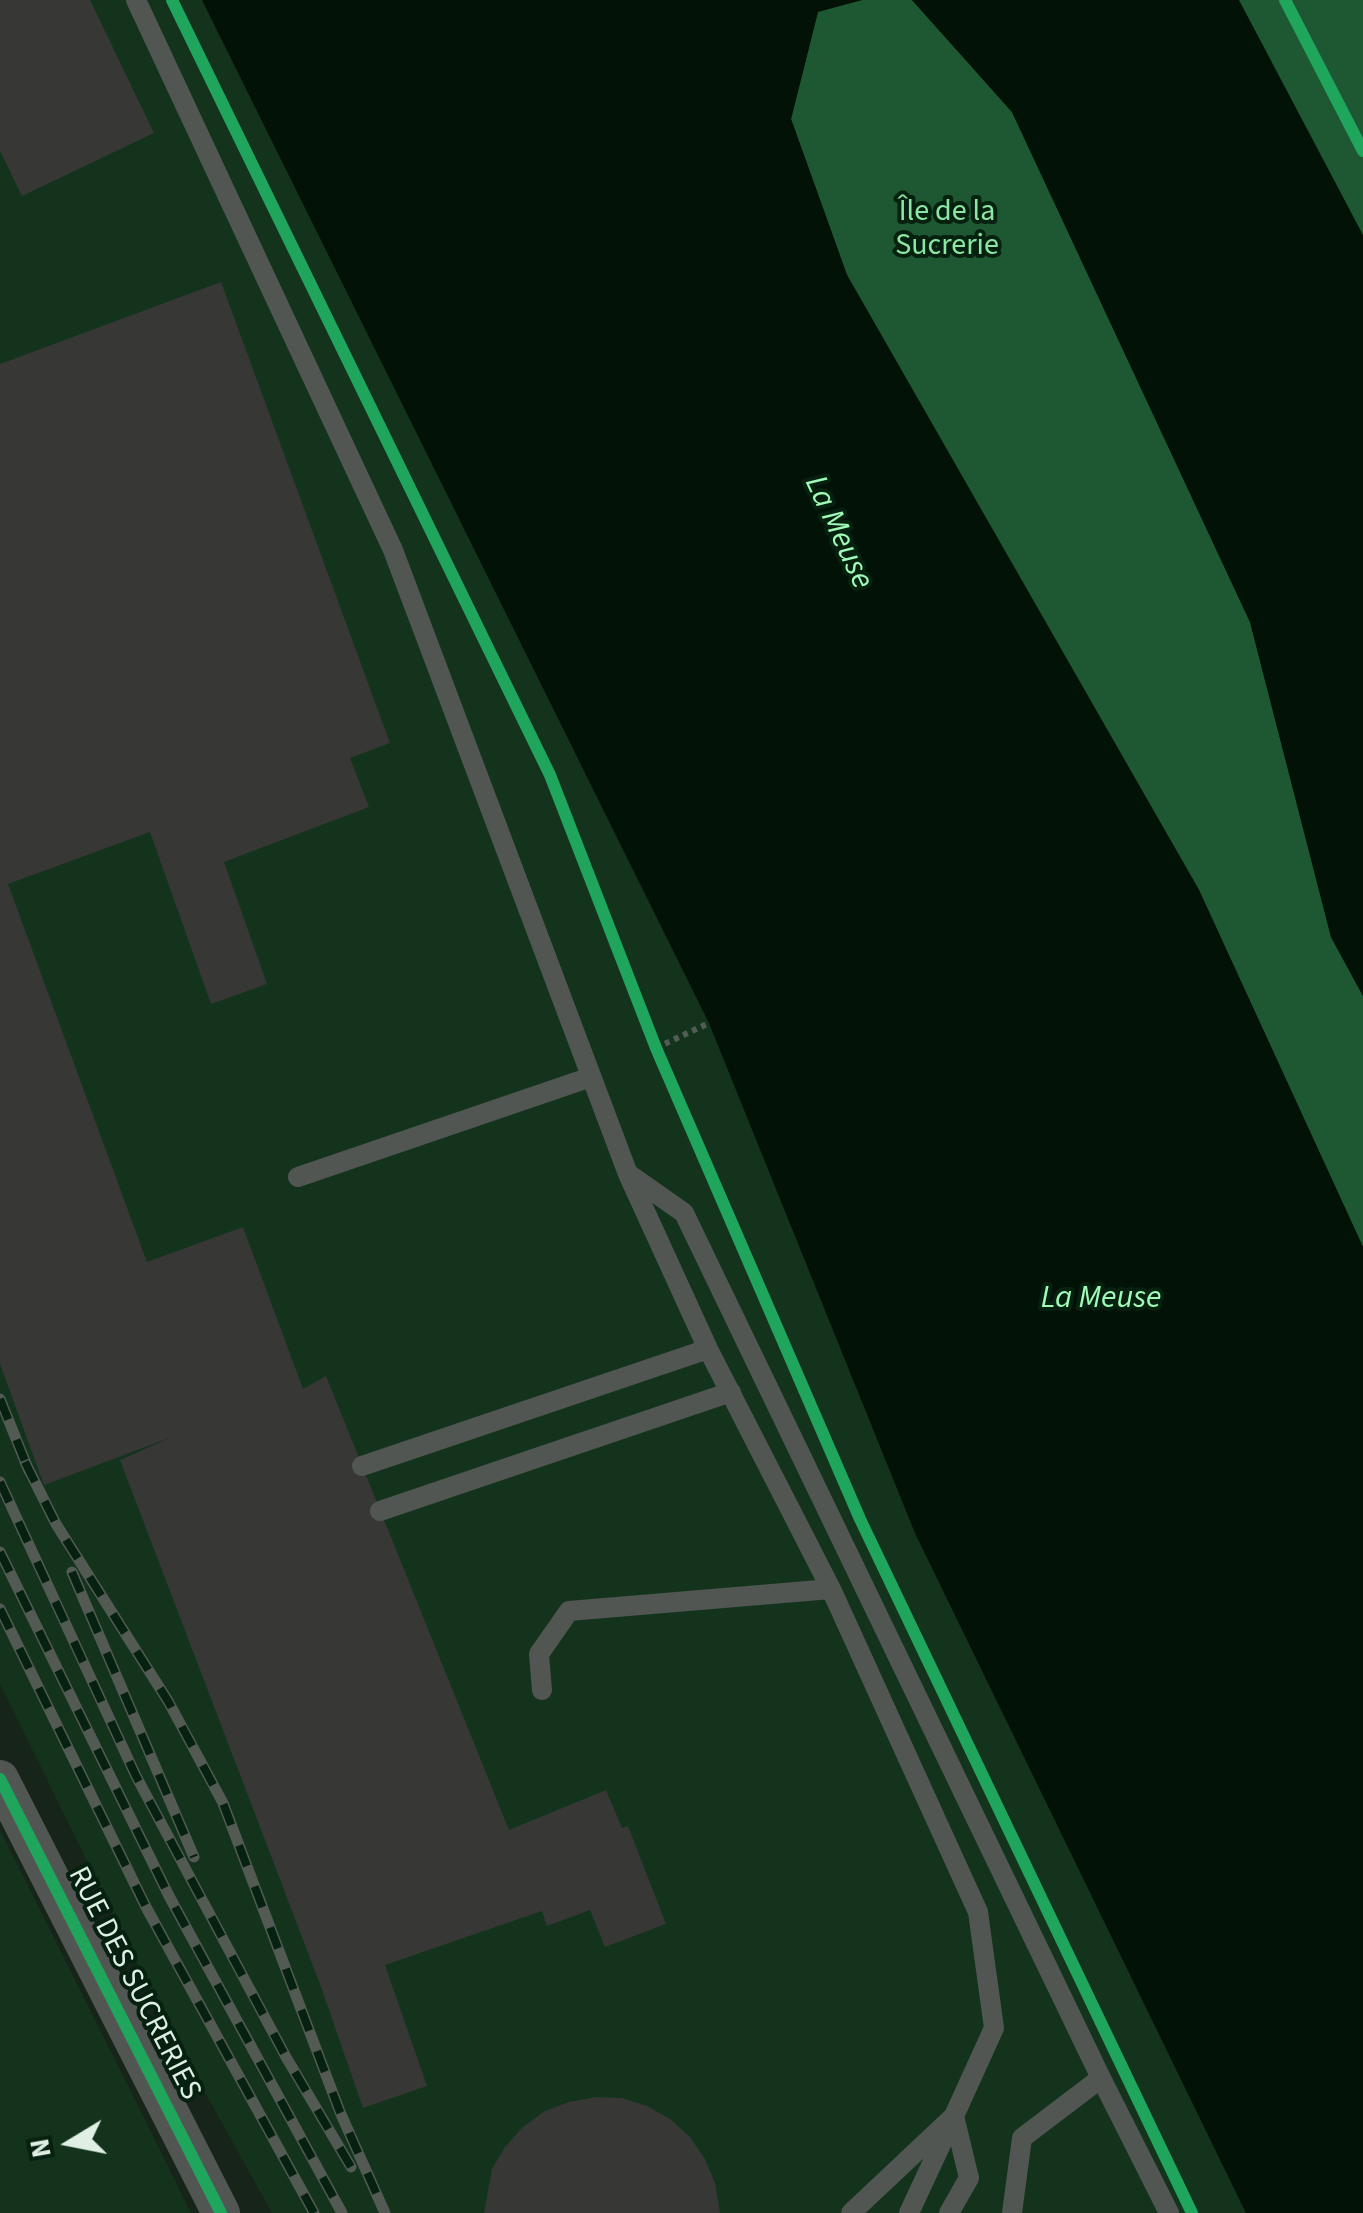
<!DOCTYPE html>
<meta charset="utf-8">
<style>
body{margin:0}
#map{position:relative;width:1363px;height:2213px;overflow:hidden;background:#16241a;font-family:"Source Sans 3",sans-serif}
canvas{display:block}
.north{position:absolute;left:20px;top:2093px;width:100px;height:100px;-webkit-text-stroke:8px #06210f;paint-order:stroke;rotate:260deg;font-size:28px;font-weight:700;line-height:40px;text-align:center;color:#e0efe3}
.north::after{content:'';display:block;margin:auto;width:35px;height:45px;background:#e0efe3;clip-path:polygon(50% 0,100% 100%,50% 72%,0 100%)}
</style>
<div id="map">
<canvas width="1363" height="2213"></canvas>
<div class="north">N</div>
</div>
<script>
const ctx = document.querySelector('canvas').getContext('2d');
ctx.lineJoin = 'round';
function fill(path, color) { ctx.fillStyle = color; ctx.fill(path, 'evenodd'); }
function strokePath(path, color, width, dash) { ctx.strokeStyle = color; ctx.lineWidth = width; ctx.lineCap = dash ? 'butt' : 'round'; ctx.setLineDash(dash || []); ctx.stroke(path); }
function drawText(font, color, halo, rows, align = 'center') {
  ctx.font = font + ' "Source Sans 3",sans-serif'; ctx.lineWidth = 8; ctx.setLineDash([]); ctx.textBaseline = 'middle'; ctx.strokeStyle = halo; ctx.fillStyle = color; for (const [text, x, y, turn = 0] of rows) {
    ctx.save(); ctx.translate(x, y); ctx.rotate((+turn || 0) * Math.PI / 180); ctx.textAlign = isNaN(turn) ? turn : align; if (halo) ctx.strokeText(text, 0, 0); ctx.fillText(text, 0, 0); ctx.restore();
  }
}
const built = new Path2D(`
 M 0,0 L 202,0 L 709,1023 L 915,1533 L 1246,2213 L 272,2213 L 168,2026 L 0,1684 Z
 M 0,1830 L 141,2112 L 191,2213 L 0,2213 Z`);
const forest = new Path2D(`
 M 862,0 L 912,0 L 1012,112 L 1250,622 L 1331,937 L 1363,996 L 1363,1247 L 1199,890 L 847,275 L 791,119 L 818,11 Z
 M 1233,0 L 1363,0 L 1363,243 Z`);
const water = new Path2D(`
 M 202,0 L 862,0 L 818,12 L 791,119 L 847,275 L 1199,890 L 1363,1247 L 1363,2213 L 1246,2213 L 915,1533 L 709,1023 Z
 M 912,0 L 1239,0 L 1363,235 L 1363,996 L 1331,937 L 1250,622 L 1012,112 Z`);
const building = new Path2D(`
 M 0,0 L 90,0 L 154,133 L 22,196 L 0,151 Z
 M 221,282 L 390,743 L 350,758 L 369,807 L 224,862 L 267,984 L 211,1004 L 150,832 L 8,884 L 147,1262 L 243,1227 L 303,1389 L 326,1376 L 509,1830 L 606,1790 L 622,1828 L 628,1826 L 666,1924 L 605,1947 L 590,1910 L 547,1926 L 542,1911 L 385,1965 L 427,2086 L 363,2108 L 321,1987 L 120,1460 L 172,1437 L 44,1485 L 0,1364 L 0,364 Z
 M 596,2097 L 622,2098 L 647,2106 L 670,2119 L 690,2137 L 705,2159 L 715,2183 L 720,2213 L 484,2213 L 492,2169 L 505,2147 L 523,2127 L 545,2111 L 569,2102 Z`);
const path = new Path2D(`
 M 656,1048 L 709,1023`);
const lane = new Path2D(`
 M 136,0 L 393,550 L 628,1174 L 708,1349 L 831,1589 L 978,1912 L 994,2028 L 954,2116 L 851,2213
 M 630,1175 L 684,1213 L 1101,2078 L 1169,2213
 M 298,1177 L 591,1077
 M 362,1466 L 708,1349
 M 380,1511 L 731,1392
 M 542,1690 L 539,1654 L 569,1611 L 831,1589
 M 909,2213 L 949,2127
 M 949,2213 L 969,2178 L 954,2116
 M 1012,2213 L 1022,2138 L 1101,2078`);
const street = new Path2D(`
 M 0,1779 L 221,2213`);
const rail = new Path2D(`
 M 0,1399 L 29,1471
 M 25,1462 L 56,1524 L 168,1701 L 223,1803 L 340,2112 L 385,2213
 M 0,1482 L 136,1776 L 286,2057 L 351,2167
 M 0,1552 L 169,1896 L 342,2213
 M 72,1572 L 194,1857
 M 0,1609 L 146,1907 L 314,2213`);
const cycleway = new Path2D(`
 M 172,0 L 550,775 L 656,1048 L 860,1519 L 1192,2213
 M 1285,0 L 1363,151
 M 0,1779 L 221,2213`);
const parkNames = [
 ["Île de la",947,213],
 ["Sucrerie",947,247]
];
const streetNames = [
 ["RUE DES SUCRERIES",133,1984,63]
];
const waterNames = [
 ["La Meuse",837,533,65],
 ["La Meuse",1101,1300]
];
fill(built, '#13331d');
fill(forest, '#1e5832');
fill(water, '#021206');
fill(building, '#373736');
strokePath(path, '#525b56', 6, [5, 5]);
strokePath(lane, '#515652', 20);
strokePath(street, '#515652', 38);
strokePath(rail, '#525a53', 11);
strokePath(rail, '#06210f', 8, [22]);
strokePath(cycleway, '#20a55d', 12);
drawText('30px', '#8ce6a4', '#06210f', parkNames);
drawText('30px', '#e0efe3', '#06210f', streetNames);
drawText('italic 32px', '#a1fbb8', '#06210f', waterNames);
</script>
